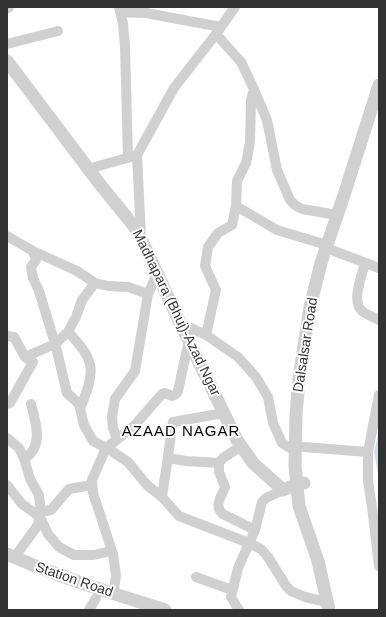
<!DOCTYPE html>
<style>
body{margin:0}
#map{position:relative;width:386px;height:617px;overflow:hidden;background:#fff;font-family:Helvetica,sans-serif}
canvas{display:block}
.frame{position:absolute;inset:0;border:8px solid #333;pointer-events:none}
</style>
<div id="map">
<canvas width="386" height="617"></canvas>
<div class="frame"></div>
</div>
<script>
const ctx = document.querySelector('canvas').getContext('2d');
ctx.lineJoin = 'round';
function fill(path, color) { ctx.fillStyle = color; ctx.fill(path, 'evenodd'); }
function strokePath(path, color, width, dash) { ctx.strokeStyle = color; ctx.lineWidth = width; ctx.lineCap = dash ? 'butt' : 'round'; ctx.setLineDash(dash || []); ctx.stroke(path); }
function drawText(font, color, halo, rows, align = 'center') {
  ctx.font = font + ' Helvetica,sans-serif'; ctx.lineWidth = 4; ctx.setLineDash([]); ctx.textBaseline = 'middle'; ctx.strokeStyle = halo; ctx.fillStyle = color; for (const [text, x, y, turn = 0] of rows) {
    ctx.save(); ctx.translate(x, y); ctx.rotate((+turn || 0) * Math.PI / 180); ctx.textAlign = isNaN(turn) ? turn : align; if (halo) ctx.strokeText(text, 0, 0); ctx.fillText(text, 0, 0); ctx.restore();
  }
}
const water = new Path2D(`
 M 379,429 L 379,478 L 374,452 Z`);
const minor = new Path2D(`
 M 119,7 L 123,24 L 125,46 L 128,158
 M 7,9 L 9,7
 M 120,12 L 146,13 L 221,27
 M 216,34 L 241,62 L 252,85 L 267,120 L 277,170 L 290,200 L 295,205 L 302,209 L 337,215
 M 7,44 L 58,31
 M 254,89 L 251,100 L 250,142 L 246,163 L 237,181 L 236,206 L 277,230 L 327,245
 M 88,169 L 134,156
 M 7,236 L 33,251 L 36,260 L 31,267 L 33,278 L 39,291 L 56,347 L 67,393 L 79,404 L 84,425 L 93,441 L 110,450 L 128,462 L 147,485 L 162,497 L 179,516 L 249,543 L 261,549 L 268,557 L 286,586 L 291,591 L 305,597 L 327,602
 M 141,237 L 137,155 L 174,88 L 216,34 L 235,7
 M 33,251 L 77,271 L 95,283 L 108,286 L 128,287 L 148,294
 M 334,251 L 379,268
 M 365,263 C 362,275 351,302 362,311 C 367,315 374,317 379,320
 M 180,323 L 206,335 L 238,357 L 256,377 L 268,397 L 273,423 L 282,443 L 295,451
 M 68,332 C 97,362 95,371 80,409
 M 206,335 L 216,290 L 205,266 L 208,247 L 218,233 L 232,225 L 236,206
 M 7,336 L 14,337 L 25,357 L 33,362 L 10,403 L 7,404
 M 25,357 L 55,344 L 68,332 L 76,317 L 82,300 L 95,283
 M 379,395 L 368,452 L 368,481 L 372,507 L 379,566
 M 7,438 L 19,448 L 25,461 L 30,479 L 39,495 L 41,512 L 38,525 L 14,558
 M 117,439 L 113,428 L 112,417 L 115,399 L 135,371 L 148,294 L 157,274
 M 241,446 L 223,458 L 219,463 L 219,472 L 225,487 C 222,496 213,506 223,514 L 255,530
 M 304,447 L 368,452
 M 168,458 L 186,461 L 219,463
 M 24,459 C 44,447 36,423 31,404
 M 7,485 L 22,504 L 40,517 L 48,534 L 59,547 L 74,555 L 94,555 L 107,552 L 111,549
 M 162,497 L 173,422 L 224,413
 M 41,512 L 51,510 L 69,489 L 92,485
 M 196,577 L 232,590
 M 113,594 L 116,576 L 113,554 L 93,493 L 92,480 L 106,448 L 134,426 L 162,394 L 165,393 L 172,396 L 176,394 L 178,391 L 189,340
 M 89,610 L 96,598
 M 239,610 L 231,597 L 238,568 L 255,530 L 262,502 L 266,498 L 283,490`);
const tertiary = new Path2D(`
 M 7,61 L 99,183 L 137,230 L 180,323 L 237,440 L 253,463 L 283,490 L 297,484 L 304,483
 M 7,554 C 58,577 112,593 165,610
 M 329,610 L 318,561 L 299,506 L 295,466 L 296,415 L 299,379 L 310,307 L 321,263 L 345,192 L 379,85`);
const streetNames = [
 ["Madhapara (Bhuj)-Azad Ngar",176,313,64],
 ["Dalsalsar Road",306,345,-81],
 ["Station Road",74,580,19]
];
const neighbourhoodNames = [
 ["AZAAD NAGAR",181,432]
];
fill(water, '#cfe2ee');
strokePath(minor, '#d0d0d0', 10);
strokePath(tertiary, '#d0d0d0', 13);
drawText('14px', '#333', '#fff', streetNames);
ctx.letterSpacing = '1px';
drawText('15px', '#000', '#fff', neighbourhoodNames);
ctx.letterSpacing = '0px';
</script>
